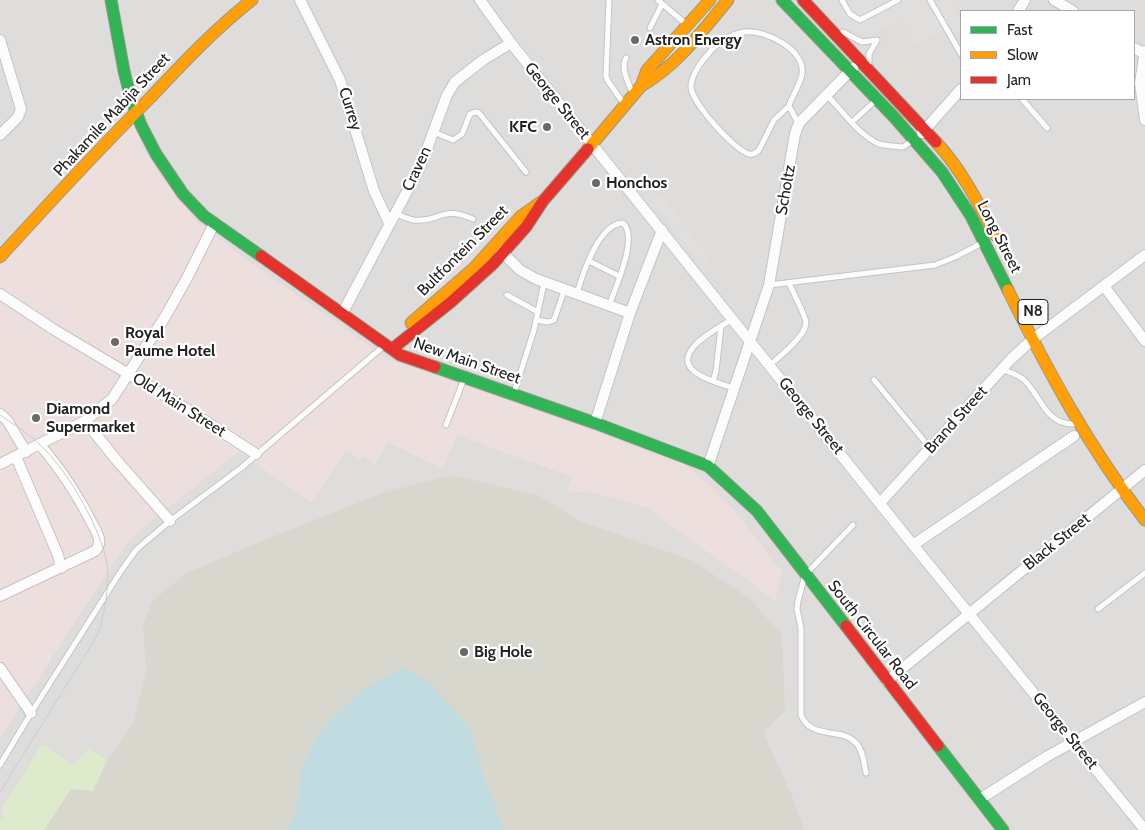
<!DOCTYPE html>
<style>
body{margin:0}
#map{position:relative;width:1145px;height:830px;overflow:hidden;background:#efedeb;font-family:Cabin,sans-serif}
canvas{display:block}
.legend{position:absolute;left:960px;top:10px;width:175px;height:90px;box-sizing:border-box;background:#fff;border:1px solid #a7a7a7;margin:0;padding:6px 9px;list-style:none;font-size:15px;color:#222}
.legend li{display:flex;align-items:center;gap:10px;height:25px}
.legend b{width:25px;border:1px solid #a7a7a7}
</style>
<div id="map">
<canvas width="1145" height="830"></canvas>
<ul class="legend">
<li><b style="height:6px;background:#30b455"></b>Fast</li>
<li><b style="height:6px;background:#ff9f0a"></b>Slow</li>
<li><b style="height:6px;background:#e5322d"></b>Jam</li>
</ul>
</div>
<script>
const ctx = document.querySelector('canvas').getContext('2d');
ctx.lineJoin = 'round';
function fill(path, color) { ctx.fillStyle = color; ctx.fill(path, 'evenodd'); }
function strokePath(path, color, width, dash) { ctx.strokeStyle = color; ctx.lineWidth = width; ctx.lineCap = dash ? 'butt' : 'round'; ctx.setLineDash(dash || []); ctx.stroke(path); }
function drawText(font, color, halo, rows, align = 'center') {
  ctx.font = font + ' Cabin,sans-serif'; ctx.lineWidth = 4.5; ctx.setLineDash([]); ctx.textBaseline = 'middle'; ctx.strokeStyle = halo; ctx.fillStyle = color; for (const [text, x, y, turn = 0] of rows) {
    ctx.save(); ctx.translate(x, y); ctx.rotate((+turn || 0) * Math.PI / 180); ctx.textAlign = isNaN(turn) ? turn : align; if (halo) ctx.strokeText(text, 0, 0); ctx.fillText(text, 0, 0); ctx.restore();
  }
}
const residential = new Path2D(`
 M 0,0 L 1145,0 L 1145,830 L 0,830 ZM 961,11 L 1134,11 L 1134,99 L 961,99 Z`);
const commercial = new Path2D(`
 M 132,122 L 144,149 L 158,172 L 196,221 L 247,260 L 388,359 L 578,425 L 688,467 L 713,488 L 735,511 L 782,572 L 775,601 L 730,567 L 677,531 L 649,508 L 595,493 L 567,491 L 572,477 L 457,435 L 443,469 L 388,442 L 375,464 L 363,456 L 360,460 L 346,451 L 311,502 L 239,452 L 145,526 L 126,544 L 0,738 L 0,264 Z`);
const construction = new Path2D(`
 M 451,475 L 538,495 L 580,521 L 693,561 L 749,598 L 782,635 L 785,711 L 763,732 L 792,796 L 804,830 L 44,830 L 71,789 L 93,790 L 104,766 L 134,721 L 146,670 L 143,624 L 152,601 L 187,573 L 255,544 L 382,493 Z`);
const grass = new Path2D(`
 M 42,744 L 73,766 L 90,748 L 107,760 L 93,791 L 71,789 L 44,830 L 0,830 L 0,822 L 4,818 L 2,808 Z`);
const parking = new Path2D(`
 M 819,0 L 950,0 L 961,19 L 961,29 L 946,37 L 939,32 L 915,45 L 900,19 L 868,36 L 847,28 Z
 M 662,194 L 711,261 L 704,268 L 652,200 Z`);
const water = new Path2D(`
 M 403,668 L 426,680 L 470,729 L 484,777 L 504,830 L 286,830 C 290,823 296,814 297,806 C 299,796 298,785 300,775 C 311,727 360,687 403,668 Z`);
const lane = new Path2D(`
 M 609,0 L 606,76 L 608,81 L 624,104
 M 658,0 L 687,25
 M 842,0 L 850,14 L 860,20 L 898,0
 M 930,0 L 961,54
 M 650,28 L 662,4
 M 843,32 L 862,42 L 877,40
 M 626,58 C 620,68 629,84 633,94
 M 869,63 L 869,54 L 877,40
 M 827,95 C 841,110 860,136 879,144 C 887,146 895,146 903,147 L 912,141
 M 1022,99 L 1047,128
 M 789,106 L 774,120 L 759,150 C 756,153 753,155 749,154 C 735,151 690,101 691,86 C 692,74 701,62 709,53 C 717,43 731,34 744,32 C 765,29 806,50 802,74 C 800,86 792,95 789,106 L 798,123
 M 852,122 L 875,101
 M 434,132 L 453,140 L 462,134 L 470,114 L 475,112 L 479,113 L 526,172
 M 394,213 C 400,215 407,219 414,220 C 439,223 441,205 473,219
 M 589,261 L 619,276
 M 769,285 L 935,265 L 955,257 L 982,243
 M 577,294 C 582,275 599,223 623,223 C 639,237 615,288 609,306
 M 507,295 L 538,312
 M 733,319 C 720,327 669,352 695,372 C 705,380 721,384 734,388
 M 536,320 L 548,322 L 554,320 L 564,291
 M 770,365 C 780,356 805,337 806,323 C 806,316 792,291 789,283
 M 1001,369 C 1009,372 1017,374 1023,379 C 1041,395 1045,425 1074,424
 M 874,380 L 930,448
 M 713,381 L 716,371 L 721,327
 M 514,393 L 534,330 L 544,283
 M 446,425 L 464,379
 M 853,525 L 805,575 L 798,601 L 797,609 L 801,628 L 801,715 C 812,741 840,726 856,743 C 863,750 864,763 866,773
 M 1098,609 L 1145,573
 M 0,765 L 31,713 L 121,571 L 136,550 L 145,542 L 170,521 L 241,468 L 385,345`);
const street = new Path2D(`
 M 300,0 L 340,80 L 374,191 L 389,223
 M 480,0 L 511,43 L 913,545 L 1145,830
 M 1054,0 L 1073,11
 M 1018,11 L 1025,0
 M 0,40 L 21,109 L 18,117 L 0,135
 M 1134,48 L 1145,54
 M 1145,51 L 1140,83 L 1145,120
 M 922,133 L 961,89
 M 499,249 L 520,270 L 536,279 L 630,313
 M 1104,286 L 1145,341
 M 0,294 L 53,329 L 182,406 L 256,454
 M 342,314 L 421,165 L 447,95 L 455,82 L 483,60 L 511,43
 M 0,414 L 7,420 L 26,452
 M 85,421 L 119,463 L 170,521
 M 595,423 L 630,313 L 662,230
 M 16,457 L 58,555 L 61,568
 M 0,464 L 85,421 L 112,399 L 165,317 L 187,278 L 214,224
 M 708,466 L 769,285 L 795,134 L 799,123 L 853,68
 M 880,503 L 1011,359 L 1033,339 L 1145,255
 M 913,545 L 1074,436
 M 0,596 L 95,551 C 101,544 100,539 96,531 C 80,499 63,471 39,444
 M 0,668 L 31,713
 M 887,681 L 1145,470
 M 980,799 L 1046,757 L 1145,702`);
const fast = new Path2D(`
 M 111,0 L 124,71 L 131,99 L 141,125 L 156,154 L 183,194 L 204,216 L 261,256
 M 782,0 L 894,117 L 942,172 L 971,216 L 1008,290
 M 435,367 L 595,423 L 708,466 L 757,511 L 846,626
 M 938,746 L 1003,830`);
const slow = new Path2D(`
 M 641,86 C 677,66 702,31 728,0
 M 936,142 C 961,169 978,202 995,235
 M 588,149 L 641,86 L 647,70 L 710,0
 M 0,257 C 49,203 99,149 151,97 C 183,63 215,29 252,0
 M 1008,290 C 1047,370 1090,449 1145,520
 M 411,323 L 473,269 L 521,216 L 541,202`);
const jam = new Path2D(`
 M 803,0 L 936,142
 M 261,256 L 400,355 L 435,367
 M 392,349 L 451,302 L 493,264 L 526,227 L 543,201 L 588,149
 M 846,626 L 938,746`);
const tram = new Path2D(`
 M 0,415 C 13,424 29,434 40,445 C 67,469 101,528 107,564 C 110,583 104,618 97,636 L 0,792`);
const markers = [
 [635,40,5,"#6a6968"],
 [547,127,5,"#6a6968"],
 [596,183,5,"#6a6968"],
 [115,342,5,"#6a6968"],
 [36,418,5,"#6a6968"],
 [464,652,5,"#6a6968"]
];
const shields = [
 [1033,312,30]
];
const shieldNames = [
 ["N8",1033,312]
];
const poiNames = [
 ["Astron Energy",645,40],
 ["KFC",537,127,"right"],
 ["Honchos",606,183],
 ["Royal",125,333],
 ["Paume Hotel",125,351],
 ["Diamond",46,409],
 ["Supermarket",46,427],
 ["Big Hole",474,652]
];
const streetNames = [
 ["George Street",557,101,51],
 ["Currey",350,109,72],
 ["Phakamile Mabija Street",112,115,-47],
 ["Craven",417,169,-65],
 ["Scholtz",786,190,-80],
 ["Long Street",999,237,63],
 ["Bultfontein Street",463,251,-45],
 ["New Main Street",467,361,19],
 ["Old Main Street",179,405,32],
 ["George Street",811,416,51],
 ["Brand Street",956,420,-48],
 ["Black Street",1057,542,-39],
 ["South Circular Road",872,635,52],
 ["George Street",1065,731,51]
];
fill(residential, '#dfdddc');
fill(commercial, '#ecdfde');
fill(construction, '#d8d7cd');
fill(grass, '#deeacc');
fill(parking, '#e0dfde');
fill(water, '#c0dce0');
strokePath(lane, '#c5c4c3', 7);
strokePath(street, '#c5c4c3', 12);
strokePath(fast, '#989883', 13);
strokePath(slow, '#989883', 13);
strokePath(jam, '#989883', 13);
strokePath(lane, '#fdfcfc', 5);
strokePath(street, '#fdfcfc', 10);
strokePath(fast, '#30b455', 11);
strokePath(slow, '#ff9f0a', 11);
strokePath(jam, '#e5322d', 11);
strokePath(tram, '#ccc', 1);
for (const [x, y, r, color] of markers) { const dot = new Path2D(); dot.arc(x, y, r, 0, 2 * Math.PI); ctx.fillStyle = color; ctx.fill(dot); strokePath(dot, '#fff', 2); }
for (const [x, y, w] of shields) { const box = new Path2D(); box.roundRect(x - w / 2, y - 12.5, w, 25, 4); ctx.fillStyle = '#fff'; ctx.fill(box); strokePath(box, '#222', 1); }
drawText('bold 15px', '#222', null, shieldNames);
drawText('bold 16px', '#222', '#fff', poiNames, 'left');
drawText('16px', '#222', '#fff', streetNames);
</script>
